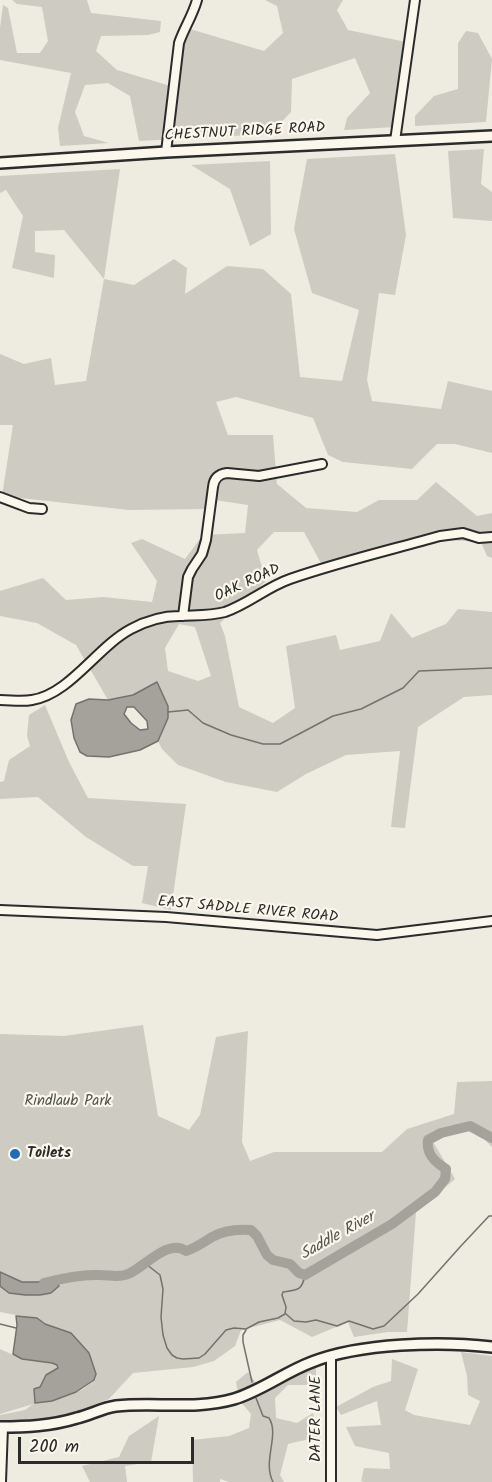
<!DOCTYPE html>
<style>
body{margin:0}
#map{position:relative;width:492px;height:1482px;overflow:hidden;background:#eeebe0;font-family:Kalam,sans-serif}
canvas{display:block}
.scale{position:absolute;left:18px;top:1437px;width:176px;height:27px;box-sizing:border-box;border:3px solid #2b2b2b;border-top:0;padding-left:8px;font-size:18px;line-height:21px;white-space:nowrap;color:#2b2b2b;-webkit-text-stroke:4px #fbf7ec;paint-order:stroke}
</style>
<div id="map">
<canvas width="492" height="1482"></canvas>
<div class="scale">200 m</div>
</div>
<script>
const ctx = document.querySelector('canvas').getContext('2d');
ctx.lineJoin = 'round';
function fill(path, color) { ctx.fillStyle = color; ctx.fill(path, 'evenodd'); }
function strokePath(path, color, width, dash) { ctx.strokeStyle = color; ctx.lineWidth = width; ctx.lineCap = dash ? 'butt' : 'round'; ctx.setLineDash(dash || []); ctx.stroke(path); }
function drawText(font, color, halo, rows, align = 'center') {
  ctx.font = font + ' Kalam,sans-serif'; ctx.lineWidth = 4.5; ctx.setLineDash([]); ctx.textBaseline = 'middle'; ctx.strokeStyle = halo; ctx.fillStyle = color; for (const [text, x, y, turn = 0] of rows) {
    ctx.save(); ctx.translate(x, y); ctx.rotate((+turn || 0) * Math.PI / 180); ctx.textAlign = isNaN(turn) ? turn : align; if (halo) ctx.strokeText(text, 0, 0); ctx.fillText(text, 0, 0); ctx.restore();
  }
}
const green = new Path2D(`
 M 12,0 L 87,0 L 91,13 L 161,21 L 160,32 L 148,35 L 101,36 L 96,51 L 117,70 L 174,87 L 183,27 L 264,51 L 283,33 L 277,6 L 265,0 L 343,0 L 337,10 L 348,30 L 406,42 L 395,127 L 344,130 L 347,118 L 370,93 L 355,58 L 292,79 L 291,112 L 270,134 L 139,141 L 130,96 L 108,83 L 85,85 L 75,112 L 84,136 L 109,143 L 60,146 L 58,128 L 71,73 L 0,60 L 0,28 L 3,5 L 8,8 L 17,53 L 40,53 L 48,41 L 42,7 L 17,4 Z
 M 466,31 L 478,33 L 492,59 L 486,122 L 415,126 L 415,116 L 434,96 L 458,89 L 458,43 Z
 M 484,149 L 481,184 L 492,192 L 492,221 L 453,218 L 448,151 Z
 M 395,154 L 406,235 L 395,295 L 379,293 L 367,380 L 372,401 L 441,409 L 448,381 L 492,391 L 492,453 L 455,444 L 437,444 L 412,469 L 343,462 L 328,455 L 313,418 L 236,397 L 216,402 L 228,435 L 273,435 L 277,484 L 306,508 L 357,512 L 379,500 L 417,500 L 436,482 L 477,516 L 492,513 L 492,558 L 487,556 L 481,542 L 448,540 L 420,548 L 323,567 L 304,532 L 274,532 L 257,550 L 266,581 L 220,623 L 225,636 L 239,707 L 273,723 L 295,708 L 286,646 L 336,635 L 340,650 L 380,641 L 391,613 L 412,638 L 446,624 L 458,609 L 492,612 L 492,695 L 464,697 L 418,727 L 405,828 L 391,827 L 400,751 L 346,755 L 306,774 L 277,792 L 226,782 L 178,765 L 162,749 L 158,741 L 168,718 L 168,706 L 157,682 L 133,695 L 108,700 L 76,645 L 37,623 L 0,616 L 0,591 L 43,578 L 66,600 L 103,597 L 152,602 L 157,581 L 131,543 L 142,539 L 185,559 L 203,535 L 245,533 L 248,505 L 208,499 L 206,509 L 129,510 L 2,496 L 13,425 L 0,425 L 0,354 L 24,364 L 51,358 L 55,385 L 86,381 L 104,279 L 64,230 L 35,231 L 35,252 L 55,255 L 54,278 L 12,268 L 23,216 L 6,190 L 0,193 L 0,176 L 120,169 L 104,279 L 134,285 L 174,259 L 187,268 L 185,294 L 227,266 L 263,269 L 291,294 L 300,377 L 342,381 L 359,310 L 312,293 L 294,229 L 307,159 ZM 179,624 L 195,627 L 211,676 L 198,681 L 168,671 L 165,648 Z
 M 270,161 L 271,234 L 250,246 L 230,189 L 191,165 Z
 M 45,705 L 69,762 L 88,798 L 186,804 L 171,910 L 142,903 L 148,866 L 133,866 L 86,837 L 38,797 L 0,799 L 0,782 L 4,781 L 9,760 L 30,746 L 27,736 L 29,715 Z
 M 143,1025 L 158,1116 L 189,1130 L 200,1115 L 216,1037 L 248,1031 L 242,1142 L 250,1161 L 274,1152 L 382,1152 L 407,1129 L 454,1114 L 457,1082 L 492,1081 L 492,1147 L 473,1128 L 432,1140 L 455,1179 L 416,1212 L 407,1332 L 388,1332 L 354,1337 L 348,1322 L 312,1337 L 280,1320 L 241,1330 L 235,1346 L 214,1361 L 193,1367 L 133,1373 L 109,1399 L 62,1418 L 37,1421 L 0,1420 L 0,1415 L 25,1410 L 33,1404 L 0,1414 L 0,1349 L 22,1359 L 52,1363 L 57,1365 L 58,1369 L 46,1375 L 40,1387 L 34,1389 L 35,1403 C 56,1400 82,1395 96,1378 L 96,1374 L 71,1333 L 45,1324 L 32,1317 L 26,1317 L 0,1312 L 0,1034 L 64,1036 Z
 M 461,1352 L 492,1356 L 492,1482 L 364,1482 L 361,1481 L 364,1468 L 390,1469 L 389,1453 L 355,1446 L 346,1427 L 381,1425 L 377,1401 L 341,1415 L 336,1407 L 373,1387 L 391,1381 L 392,1359 L 418,1369 L 405,1410 L 414,1415 L 470,1425 L 480,1401 L 468,1395 L 467,1376 Z
 M 316,1365 L 316,1385 L 288,1385 L 275,1398 L 276,1418 L 297,1423 L 313,1413 L 318,1437 L 288,1444 L 280,1475 L 284,1482 L 229,1482 L 220,1479 L 220,1482 L 193,1482 L 192,1440 L 229,1436 L 249,1428 L 251,1414 L 240,1401 L 236,1382 L 248,1372 L 263,1393 L 295,1373 Z
 M 159,1416 L 151,1462 L 125,1466 L 127,1482 L 90,1482 L 82,1466 L 119,1457 L 129,1436 Z`);
const water = new Path2D(`
 M 157,682 L 168,706 L 168,718 L 158,741 L 140,750 L 109,757 L 87,756 L 80,752 L 74,738 L 71,720 L 76,704 L 89,699 L 108,700 L 133,695 ZM 127,707 L 134,707 L 147,721 L 148,729 L 140,730 L 131,723 L 124,714 Z
 M 0,1272 L 22,1282 L 38,1282 L 55,1278 L 59,1286 L 51,1293 L 40,1295 L 25,1295 L 9,1293 L 0,1286 Z
 M 16,1316 L 37,1318 L 45,1324 L 71,1333 L 89,1353 L 96,1374 L 94,1380 L 76,1392 L 52,1401 L 35,1403 L 34,1389 L 40,1387 L 46,1375 L 58,1368 L 57,1365 L 52,1363 L 22,1359 L 13,1354 L 17,1325 Z`);
const stream = new Path2D(`
 M 168,712 L 188,710 L 203,723 L 231,735 L 263,744 L 280,744 L 333,716 L 361,709 L 403,688 L 419,671 L 492,668
 M 146,1264 L 160,1275 L 163,1289 L 161,1317 L 163,1335 L 167,1348 L 172,1355 L 177,1358 L 183,1359 L 199,1358 L 205,1354 L 226,1330 L 234,1328 L 246,1329 L 259,1322 L 278,1318 L 285,1314 L 286,1307 L 282,1295 L 283,1292 C 297,1290 302,1291 305,1275
 M 286,1314 L 294,1321 L 306,1322 L 316,1320 L 337,1326 L 349,1321 L 373,1329 L 384,1326 L 418,1294 L 460,1247 L 489,1216 L 492,1216
 M 0,1324 L 16,1328
 M 246,1330 L 243,1335 L 243,1342 L 252,1382
 M 256,1398 L 263,1416 L 269,1418 C 280,1435 262,1461 273,1482`);
const river = new Path2D(`
 M 44,1283 C 63,1278 81,1274 100,1275 C 110,1275 119,1278 128,1274 C 145,1267 168,1238 186,1251 C 196,1248 204,1242 212,1237 C 224,1230 237,1229 251,1230 L 257,1236 L 267,1255 L 273,1260 L 290,1264 L 299,1273 L 305,1275 L 392,1224 L 435,1192 L 445,1179 L 446,1169 C 435,1162 426,1154 428,1140 L 441,1133 L 470,1126 L 492,1138`);
const minor = new Path2D(`
 M 395,141 L 415,0
 M 166,152 L 179,43 C 184,28 193,15 197,0
 M 0,497 L 29,508 L 42,509
 M 183,616 L 188,577 L 192,569 L 202,554 L 206,540 L 213,487 C 214,478 219,474 227,473 L 259,476 L 322,464
 M 0,700 C 11,700 21,702 32,700 C 70,694 97,647 131,629 C 146,621 163,616 179,616 C 195,615 209,616 225,612 C 248,604 267,587 290,579 C 339,562 390,550 440,536 L 463,533 L 479,538 L 492,537
 M 0,910 L 166,917 L 377,935 L 492,921
 M 1,1482 L 3,1427
 M 331,1482 L 331,1356`);
const major = new Path2D(`
 M 0,163 L 166,152 L 492,136
 M 0,1427 C 26,1427 51,1426 77,1418 C 90,1415 102,1408 116,1406 C 154,1402 196,1410 234,1399 C 261,1391 285,1372 312,1362 C 360,1343 441,1341 492,1347`);
const markers = [
 [15,1154,6,"#1f6fb2"]
];
const streetNames = [
 ["CHESTNUT RIDGE ROAD",245,133,-3],
 ["OAK ROAD",248,584,-25],
 ["EAST SADDLE RIVER ROAD",248,911,5],
 ["DATER LANE",317,1419,-90]
];
const parkNames = [
 ["Rindlaub Park",68,1102]
];
const poiNames = [
 ["Toilets",27,1154]
];
const waterNames = [
 ["Saddle River",338,1237,-29]
];
fill(green, '#cecbc2');
fill(water, '#a4a29a');
strokePath(water, '#74726e', 1.5);
strokePath(stream, '#74726e', 1.5);
strokePath(river, '#a4a29a', 10);
strokePath(minor, '#2b2b2b', 12);
strokePath(major, '#2b2b2b', 14);
strokePath(minor, '#fbf7ec', 8);
strokePath(major, '#fbf7ec', 9);
for (const [x, y, r, color] of markers) { const dot = new Path2D(); dot.arc(x, y, r, 0, 2 * Math.PI); ctx.fillStyle = color; ctx.fill(dot); strokePath(dot, '#fbf7ec', 2); }
drawText('15px', '#2b2b2b', '#fbf7ec', streetNames);
drawText('15px', '#545351', '#fbf7ec', parkNames);
drawText('bold 15px', '#2b2b2b', '#fbf7ec', poiNames, 'left');
drawText('italic 16px', '#555552', '#fbf7ec', waterNames);
</script>
